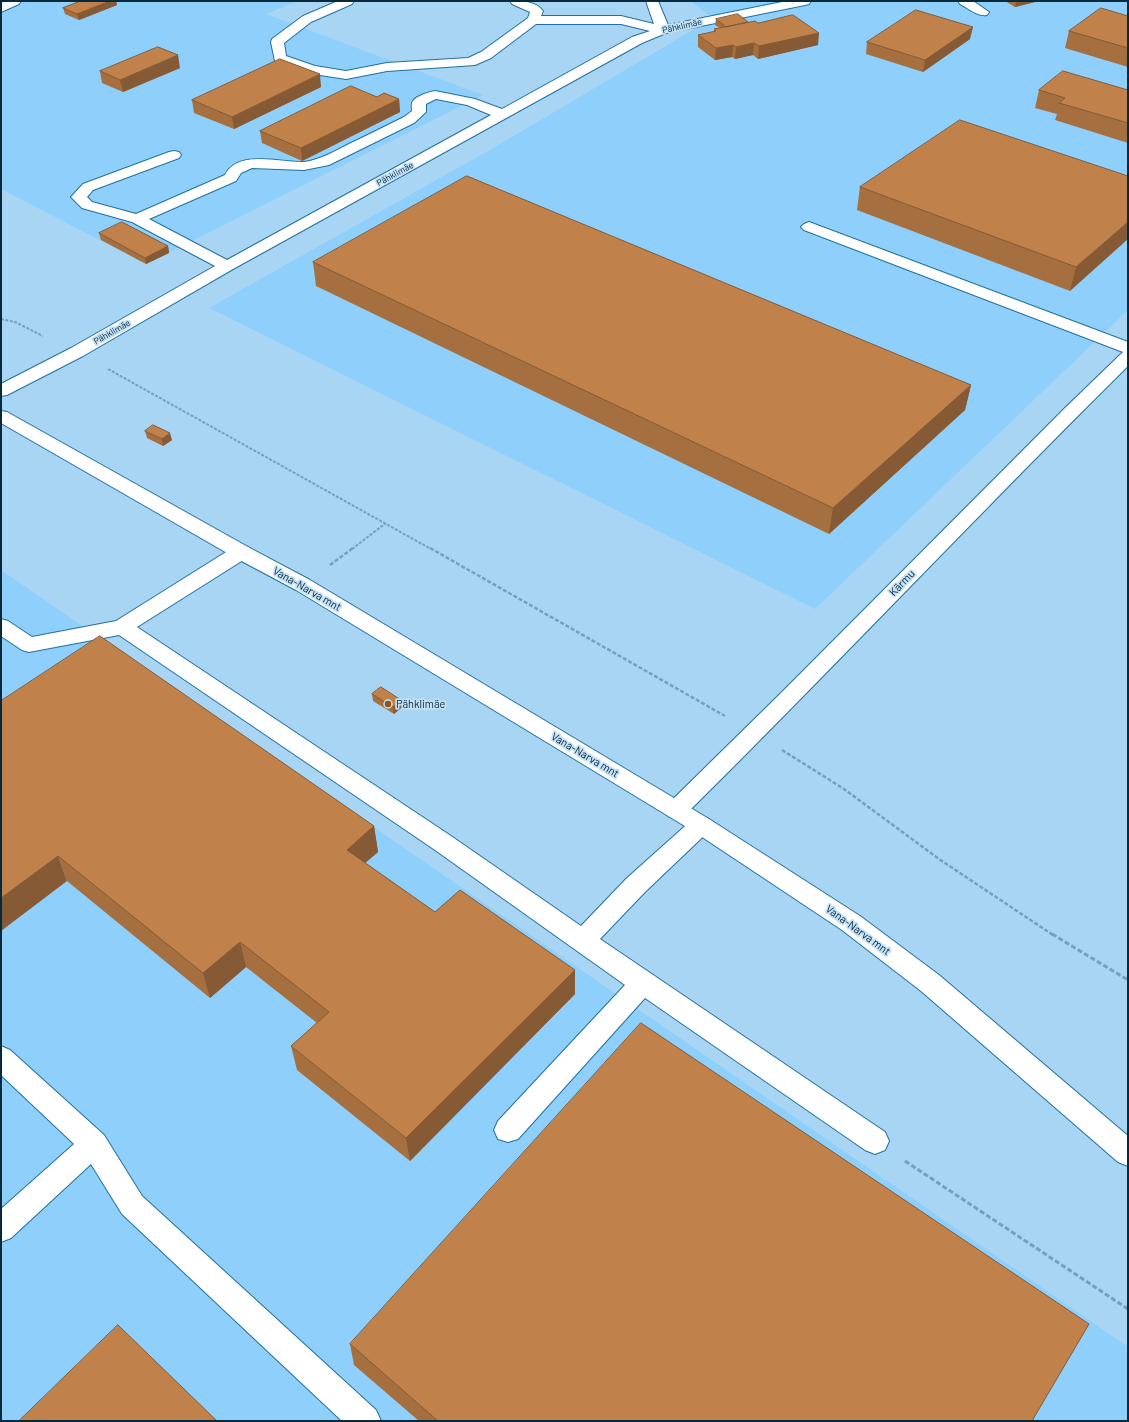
<!DOCTYPE html>
<meta charset="utf-8">
<style>
body{margin:0}
#map{position:relative;width:1129px;height:1422px;overflow:hidden;background:#a9d5f4;font-family:Barlow,sans-serif}
canvas{display:block}
.frame{position:absolute;inset:0;border:2px solid #07293c;pointer-events:none}
</style>
<div id="map">
<canvas width="1129" height="1422"></canvas>
<div class="frame"></div>
</div>
<script>
const ctx = document.querySelector('canvas').getContext('2d');
ctx.lineJoin = 'round';
function fill(path, color) { ctx.fillStyle = color; ctx.fill(path, 'evenodd'); }
function strokePath(path, color, width, dash) { ctx.strokeStyle = color; ctx.lineWidth = width; ctx.lineCap = dash ? 'butt' : 'round'; ctx.setLineDash(dash || []); ctx.stroke(path); }
function drawText(font, color, halo, rows, align = 'center') {
  ctx.font = font + ' Barlow,sans-serif'; ctx.lineWidth = 3.5; ctx.setLineDash([]); ctx.textBaseline = 'middle'; ctx.strokeStyle = halo; ctx.fillStyle = color; for (const [text, x, y, turn = 0] of rows) {
    ctx.save(); ctx.translate(x, y); ctx.rotate((+turn || 0) * Math.PI / 180); ctx.textAlign = isNaN(turn) ? turn : align; if (halo) ctx.strokeText(text, 0, 0); ctx.fillText(text, 0, 0); ctx.restore();
  }
}
const built = new Path2D(`
 M 1,1 L 297,1 L 266,14 L 483,95 L 146,264 L 1,189 Z
 M 690,1 L 1128,1 L 1128,310 L 815,609 L 209,308 L 495,147 L 713,18 Z
 M 1,570 L 1128,1347 L 1128,1421 L 1,1421 Z`);
const pathFar2 = new Path2D(`
 M 1,319 L 15,322 L 43,336
 M 108,369 L 431,549
 M 352,549 L 386,523`);
const pathFar1 = new Path2D(`
 M 430,548 L 725,716
 M 330,565 L 353,548
 M 782,750 L 844,789 L 939,859 L 1053,935`);
const path = new Path2D(`
 M 1052,934 L 1128,980
 M 905,1161 L 1128,1309`);
const minor = new Path2D(`
 M 5,1 L 21,1 L 19,4 L 1,12 L 1,3 Z
 M 338,1 L 354,1 L 352,4 L 311,22 L 284,43 L 286,56 L 315,66 L 346,71 L 387,63 L 468,58 L 481,52 L 528,18 L 530,12 L 512,4 L 510,1 C 521,1 536,1 543,11 L 541,16 L 621,16 L 654,24 L 646,1 L 658,1 L 668,25 L 787,1 L 811,1 L 809,4 L 805,5 L 666,33 L 642,43 L 233,269 L 83,356 L 7,395 L 1,396 L 1,384 L 71,348 L 215,266 L 132,222 L 82,208 L 71,197 L 83,184 L 169,152 L 174,151 L 179,152 L 181,155 L 179,158 L 93,190 L 87,197 L 92,202 L 136,214 L 225,175 C 238,149 281,163 304,162 C 320,160 335,151 349,144 C 368,135 386,126 404,117 L 412,111 C 412,108 411,103 413,101 C 416,96 429,92 435,91 L 475,99 L 502,109 L 632,37 L 650,31 L 621,24 L 536,24 L 491,58 L 475,65 L 387,71 L 346,79 L 307,73 L 275,61 L 271,42 L 272,39 L 303,16 ZM 436,99 L 467,105 L 491,115 L 227,260 L 149,219 L 236,181 L 241,173 L 252,168 L 304,170 L 329,165 L 414,123 L 426,112 L 426,104 Z
 M 958,1 L 973,1 L 989,12 L 987,15 C 978,17 968,8 960,4 Z
 M 809,222 L 1128,342 L 1128,366 C 978,514 834,668 684,816 L 676,819 L 668,816 L 664,810 L 668,804 L 782,692 L 1065,408 L 1123,352 L 804,230 L 801,227 L 804,224 Z
 M 241,546 L 248,547 L 251,552 L 248,557 L 137,627 L 451,836 L 581,926 L 627,878 L 693,819 L 701,816 L 709,819 L 713,825 L 709,831 L 645,892 L 600,939 L 885,1132 L 889,1141 L 885,1150 L 875,1154 L 865,1150 L 645,998 L 518,1139 L 508,1142 L 498,1139 L 494,1130 L 498,1121 L 625,985 L 435,850 L 119,635 L 29,652 L 22,650 L 1,636 L 1,619 L 8,621 L 32,637 L 116,621 L 234,547 Z
 M 1,1046 L 10,1050 L 104,1135 L 142,1196 L 376,1410 L 381,1421 L 342,1421 L 122,1214 L 91,1164 L 11,1238 L 1,1242 L 1,1209 L 74,1144 L 1,1075 Z`);
const major = new Path2D(`
 M 1,411 L 7,412 L 248,547 L 310,580 L 709,819 L 860,916 L 939,975 L 1128,1136 L 1128,1166 L 1118,1162 L 921,991 L 842,930 L 693,831 L 296,590 L 234,557 L 1,423 Z`);
const wall = new Path2D(`
 M 81,1 L 116,1 L 117,5 L 79,20 L 65,14 L 63,8 Z
 M 1005,1 L 1039,1 L 1015,7 Z
 M 1128,16 L 1128,67 L 1065,48 L 1069,31 Z
 M 716,19 L 758,23 L 818,45 L 758,59 L 753,55 L 735,59 L 732,57 L 715,60 L 698,47 L 698,35 L 714,32 L 714,29 L 720,28 L 715,25 Z
 M 970,39 L 923,72 L 866,54 L 867,42 Z
 M 180,68 L 123,92 L 102,83 L 100,71 Z
 M 321,87 L 234,129 L 194,113 L 192,100 Z
 M 1039,90 L 1128,90 L 1128,143 L 1055,120 L 1057,114 L 1035,108 Z
 M 377,97 L 399,99 L 400,112 L 302,161 L 262,143 L 260,131 Z
 M 1128,176 L 1070,291 L 857,210 L 860,187 Z
 M 99,233 L 168,246 L 169,253 L 146,264 L 101,240 Z
 M 313,262 L 971,385 L 965,410 L 829,534 L 316,286 Z
 M 145,431 L 172,440 L 163,446 L 147,438 Z
 M 372,694 L 401,700 L 402,707 L 394,714 L 373,701 Z
 M 1,701 L 374,826 L 378,852 L 365,863 L 435,912 L 575,970 L 575,994 L 410,1161 L 297,1070 L 291,1046 L 317,1023 L 246,967 L 210,998 L 67,881 Z
 M 350,1344 L 1032,1421 L 419,1421 L 354,1365 Z`);
const shadedWall = new Path2D(`
 M 110,1 L 116,1 L 117,5 L 79,20 L 77,14 Z
 M 1016,1 L 1039,1 L 1015,7 Z
 M 973,27 L 970,39 L 923,72 L 925,60 Z
 M 819,33 L 818,45 L 758,59 L 759,46 Z
 M 754,43 L 753,55 L 735,59 L 736,47 Z
 M 733,45 L 732,57 L 715,60 L 716,48 Z
 M 178,55 L 180,68 L 123,92 L 120,80 Z
 M 320,74 L 321,87 L 234,129 L 232,117 Z
 M 399,99 L 400,112 L 302,161 L 301,148 Z
 M 1128,222 L 1128,239 L 1070,291 L 1076,267 Z
 M 168,246 L 169,253 L 146,264 L 145,258 Z
 M 971,385 L 965,410 L 829,534 L 833,508 Z
 M 170,433 L 172,440 L 163,446 L 162,439 Z
 M 401,700 L 402,707 L 394,714 L 393,707 Z
 M 374,826 L 378,852 L 351,875 L 347,850 Z
 M 58,856 L 67,881 L 1,931 L 1,898 Z
 M 240,942 L 246,967 L 210,998 L 203,973 Z
 M 575,970 L 575,994 L 410,1161 L 406,1138 Z`);
const building = new Path2D(`
 M 81,1 L 110,1 L 77,14 L 63,8 Z
 M 1101,8 L 1128,16 L 1128,48 L 1069,31 Z
 M 916,10 L 973,27 L 925,60 L 867,42 Z
 M 738,14 L 748,22 L 726,27 L 716,19 Z
 M 793,15 L 819,33 L 759,46 L 754,43 L 736,47 L 733,45 L 716,48 L 698,35 L 716,31 L 714,29 L 755,21 L 758,23 Z
 M 158,47 L 178,55 L 120,80 L 100,71 Z
 M 280,59 L 320,74 L 232,117 L 192,100 Z
 M 1063,71 L 1128,90 L 1128,123 L 1059,103 L 1065,98 L 1039,90 Z
 M 351,86 L 377,97 L 384,93 L 399,99 L 301,148 L 260,131 Z
 M 960,120 L 1128,176 L 1128,222 L 1076,267 L 860,187 Z
 M 467,176 L 971,385 L 833,508 L 313,262 Z
 M 122,222 L 168,246 L 145,258 L 99,233 Z
 M 153,425 L 170,433 L 162,439 L 145,431 Z
 M 100,636 L 374,826 L 347,850 L 435,912 L 460,890 L 575,970 L 406,1138 L 291,1046 L 329,1012 L 240,942 L 203,973 L 58,856 L 1,898 L 1,701 Z
 M 381,687 L 401,700 L 393,707 L 372,694 Z
 M 641,1023 L 1089,1324 L 1032,1421 L 438,1421 L 350,1344 Z
 M 118,1325 L 217,1421 L 19,1421 Z`);
const markers = [
 [388,704,4,"#915317"]
];
const farStreetnames = [
 ["Pähklimäe",682,26,-13],
 ["Pähklimäe",395,174,-29],
 ["Pähklimäe",112,332,-30]
];
const streetNames = [
 ["Kärmu",902,583,-46],
 ["Vana-Narva mnt",307,589,30],
 ["Vana-Narva mnt",585,755,31],
 ["Vana-Narva mnt",858,930,36]
];
const poiNames = [
 ["Pähklimäe",396,704]
];
fill(built, '#8ecffc');
strokePath(minor, '#20709f', 2);
strokePath(major, '#20709f', 2);
strokePath(pathFar2, '#769fba', 2, [3, 1.5]);
strokePath(pathFar1, '#769fba', 2.5, [4, 2]);
strokePath(path, '#769fba', 3, [5, 2.5]);
fill(minor, '#fff');
fill(major, '#fff');
fill(wall, '#a56f40');
fill(shadedWall, '#865a34');
fill(building, '#c0814b');
strokePath(building, '#865a34', 1);
for (const [x, y, r, color] of markers) { const dot = new Path2D(); dot.arc(x, y, r, 0, 2 * Math.PI); ctx.fillStyle = color; ctx.fill(dot); strokePath(dot, '#c3e0f5', 1.5); }
drawText('9px', '#07293c', '#c3e0f5', farStreetnames);
drawText('11px', '#07293c', '#c3e0f5', streetNames);
drawText('11px', '#07293c', '#c3e0f5', poiNames, 'left');
</script>
